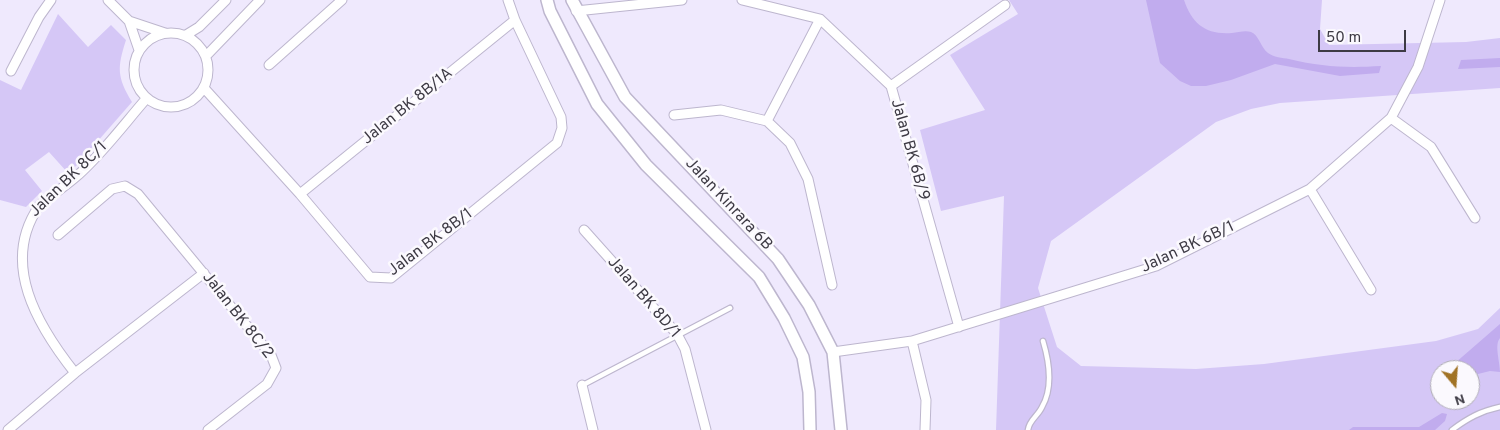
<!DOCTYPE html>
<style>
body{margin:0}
#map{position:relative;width:1500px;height:430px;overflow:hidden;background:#efe9fd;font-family:Overpass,sans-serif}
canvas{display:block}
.north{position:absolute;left:1430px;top:360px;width:50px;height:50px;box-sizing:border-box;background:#fbf9fe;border:1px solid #afadb4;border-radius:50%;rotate:162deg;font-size:14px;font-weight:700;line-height:20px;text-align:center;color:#3d3a44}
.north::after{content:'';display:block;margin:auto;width:18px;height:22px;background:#a17326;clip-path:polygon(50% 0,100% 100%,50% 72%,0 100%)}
.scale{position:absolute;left:1318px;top:30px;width:88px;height:22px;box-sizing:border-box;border:2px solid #3d3a44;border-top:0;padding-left:6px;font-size:15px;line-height:18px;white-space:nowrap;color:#3d3a44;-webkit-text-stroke:4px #fbf9fe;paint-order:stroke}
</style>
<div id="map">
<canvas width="1500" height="430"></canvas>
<div class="north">N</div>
<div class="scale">50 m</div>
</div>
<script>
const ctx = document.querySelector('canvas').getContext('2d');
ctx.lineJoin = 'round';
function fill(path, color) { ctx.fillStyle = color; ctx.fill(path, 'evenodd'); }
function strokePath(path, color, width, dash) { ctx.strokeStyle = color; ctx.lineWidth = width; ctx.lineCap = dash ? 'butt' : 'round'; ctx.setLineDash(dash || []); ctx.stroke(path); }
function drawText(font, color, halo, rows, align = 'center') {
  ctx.font = font + ' Overpass,sans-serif'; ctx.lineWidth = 5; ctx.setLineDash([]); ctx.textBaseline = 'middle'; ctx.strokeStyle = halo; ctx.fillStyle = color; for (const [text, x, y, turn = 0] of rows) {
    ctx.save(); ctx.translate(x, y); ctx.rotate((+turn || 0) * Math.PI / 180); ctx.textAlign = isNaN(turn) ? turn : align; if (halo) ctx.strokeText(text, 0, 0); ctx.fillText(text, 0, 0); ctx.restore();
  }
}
const green = new Path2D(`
 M 1009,0 L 1322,0 L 1320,29 L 1329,45 L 1466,42 L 1500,38 L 1500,88 L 1280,103 L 1251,109 L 1216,122 L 1051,241 L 1038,288 L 1057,347 L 1081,366 L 1196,369 L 1264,364 L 1436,341 L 1478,329 L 1500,308 L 1500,430 L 996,430 L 1004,196 L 941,211 L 920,130 L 985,110 L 950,55 L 1018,14 ZM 1440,370 L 1470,370 L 1470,400 L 1440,400 Z
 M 58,14 L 88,47 L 111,25 L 126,40 C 117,68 117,77 132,102 L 76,166 L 67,172 L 49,152 L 25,170 L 42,191 L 26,207 L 0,200 L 0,80 L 21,90 Z`);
const water = new Path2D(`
 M 1146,0 L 1184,0 C 1192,24 1206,35 1232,33 C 1238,32 1246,30 1251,32 C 1259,35 1261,48 1268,53 C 1273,57 1283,58 1289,59 C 1322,67 1347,68 1381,66 L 1379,73 L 1340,76 L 1275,64 L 1231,80 L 1206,86 L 1191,86 L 1180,81 L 1160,63 Z
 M 1500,58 L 1500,67 L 1458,69 L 1461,60 Z
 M 1500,324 L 1500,338 C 1494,345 1500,361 1500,372 L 1490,371 L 1470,376 L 1470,370 L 1447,370 Z
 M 1442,413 L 1447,414 L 1445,421 L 1435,430 L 1349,430 L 1353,427 L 1419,427 Z`);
const service = new Path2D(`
 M 583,385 L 730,308
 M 1028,430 C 1029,420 1038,416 1042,407 C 1053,388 1049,361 1043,341
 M 1452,430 C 1468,418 1481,411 1500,407`);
const minor = new Path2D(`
 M 108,0 L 129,21 L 165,33
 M 742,0 L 820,19 L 891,86 L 959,327
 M 576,11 L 682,0
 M 129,21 L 139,50
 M134 70a37 37 0 1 1 74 0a37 37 0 1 1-74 0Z
 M 186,35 L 199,27 L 226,0
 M 206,56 L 260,0
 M 269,65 L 342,0
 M 11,71 L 39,17 L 51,0
 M 891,86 L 1005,5
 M 204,88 L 300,194 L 370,277 L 391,278 L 557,143 L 562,128 L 561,117 L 515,20 L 508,0
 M 674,115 L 721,110 L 767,121 L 790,143 L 808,179 L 832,285
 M 1391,118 L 1431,147 L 1475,218
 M 767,121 L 820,19
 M 1310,189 L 1371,290
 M 300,194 L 515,20
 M 584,230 L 677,334 L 685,349 L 706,430
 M 58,235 L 112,189 L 125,186 L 138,194 L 271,355 L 276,368 L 267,384 L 208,430
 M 912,341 L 926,400 L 925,430
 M 833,352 L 912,341 L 1156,266 L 1310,189 L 1391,118 L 1418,67 L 1440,0
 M 75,373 C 37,325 0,263 39,206 C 51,195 66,186 78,175 C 102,154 125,123 146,99
 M 582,385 L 593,430
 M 8,430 L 75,373 L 204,273`);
const tertiary = new Path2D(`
 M 547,0 L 550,11 L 597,104 L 646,165 L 759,277 L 784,318 L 803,357 L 809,392 L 810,430
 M 572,0 L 625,97 L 778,259 L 809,305 L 833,352 L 841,430`);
const streetNames = [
 ["Jalan BK 8B/1A",408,107,-39],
 ["Jalan BK 6B/9",909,150,74],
 ["Jalan BK 8C/1",69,180,-44],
 ["Jalan Kinrara 6B",728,205,47],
 ["Jalan BK 8B/1",431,243,-37],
 ["Jalan BK 6B/1",1188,248,-25],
 ["Jalan BK 8D/1",643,298,49],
 ["Jalan BK 8C/2",237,316,52]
];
fill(green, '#d5c7f6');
fill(water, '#c1acee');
strokePath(service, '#bdb6ce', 7);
strokePath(minor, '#bdb6ce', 11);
strokePath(tertiary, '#bdb6ce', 14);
strokePath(service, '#fff', 4.5);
strokePath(minor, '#fff', 9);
strokePath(tertiary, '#fff', 11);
drawText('16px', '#3d3a44', '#fbf9fe', streetNames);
</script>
